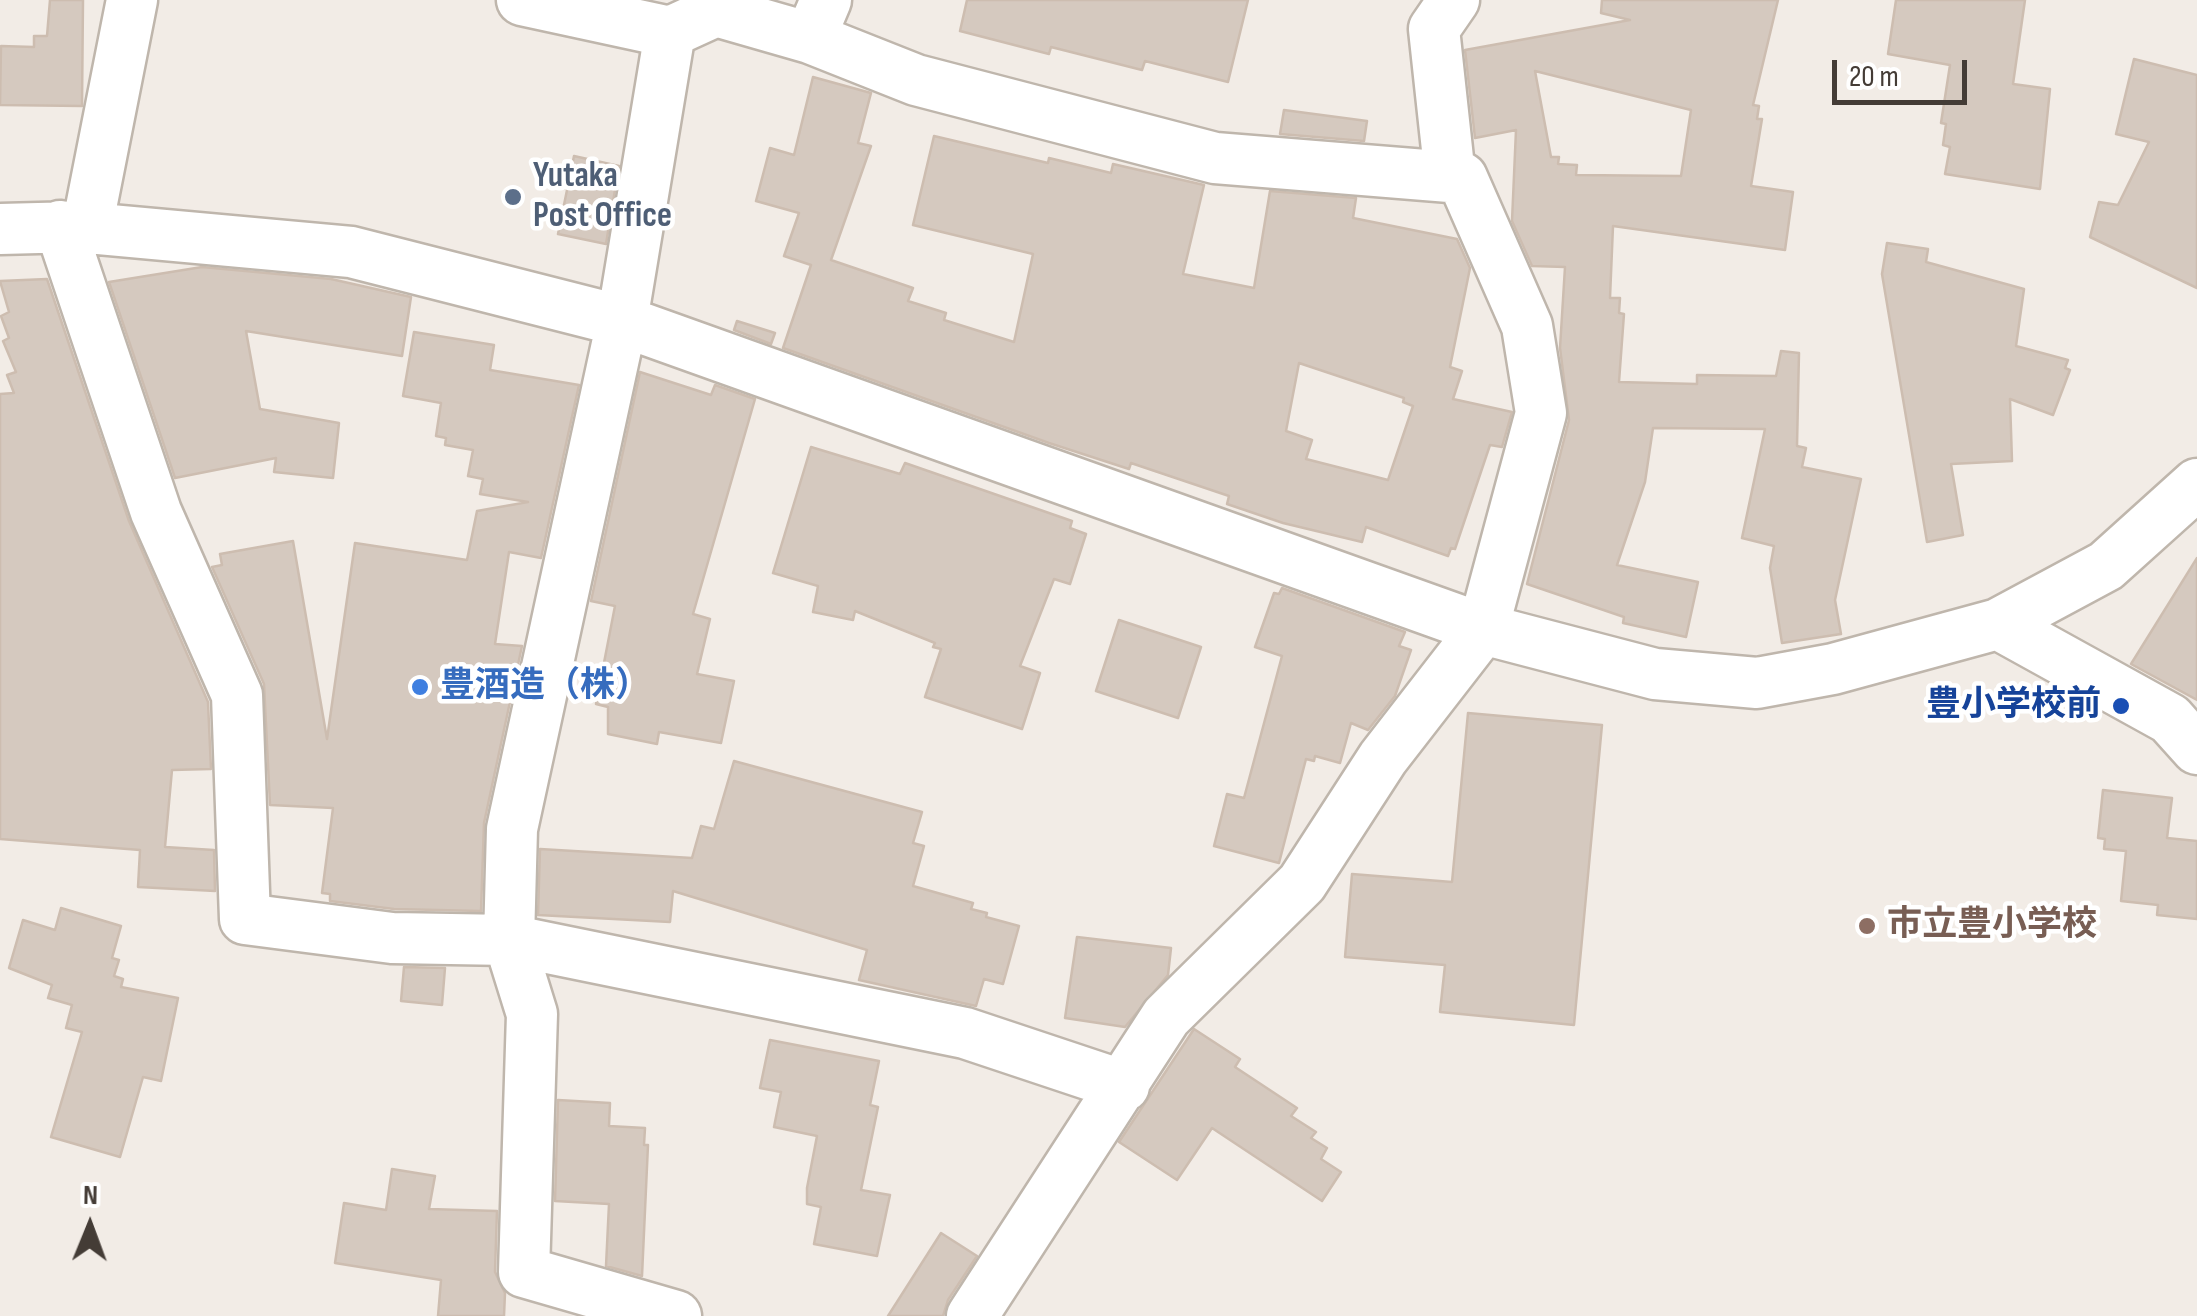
<!DOCTYPE html>
<meta charset="utf-8">
<style>
body{margin:0}
#map{position:relative;width:2197px;height:1316px;overflow:hidden;background:#f2ece6;font-family:"Sofia Sans Condensed",sans-serif}
canvas{display:block}
.north{position:absolute;left:40px;top:1176px;width:100px;height:100px;-webkit-text-stroke:8px #fff;paint-order:stroke;rotate:1deg;font-size:28px;font-weight:700;line-height:40px;text-align:center;color:#443c36}
.north::after{content:'';display:block;margin:auto;width:35px;height:45px;background:#443c36;clip-path:polygon(50% 0,100% 100%,50% 72%,0 100%)}
.scale{position:absolute;left:1832px;top:60px;width:135px;height:45px;box-sizing:border-box;border:5px solid #443c36;border-top:0;padding-left:12px;font-size:30px;line-height:35px;white-space:nowrap;color:#443c36;-webkit-text-stroke:8px #fff;paint-order:stroke}
</style>
<div id="map">
<canvas width="2197" height="1316"></canvas>
<div class="north">N</div>
<div class="scale">20 m</div>
</div>
<script>
const ctx = document.querySelector('canvas').getContext('2d');
ctx.lineJoin = 'round';
function fill(path, color) { ctx.fillStyle = color; ctx.fill(path, 'evenodd'); }
function strokePath(path, color, width, dash) { ctx.strokeStyle = color; ctx.lineWidth = width; ctx.lineCap = dash ? 'butt' : 'round'; ctx.setLineDash(dash || []); ctx.stroke(path); }
function drawText(font, color, halo, rows, align = 'center') {
  ctx.font = font + ' "Sofia Sans Condensed","Noto Sans JP",sans-serif'; ctx.lineWidth = 9; ctx.setLineDash([]); ctx.textBaseline = 'middle'; ctx.strokeStyle = halo; ctx.fillStyle = color; for (const [text, x, y, turn = 0] of rows) {
    ctx.save(); ctx.translate(x, y); ctx.rotate((+turn || 0) * Math.PI / 180); ctx.textAlign = isNaN(turn) ? turn : align; if (halo) ctx.strokeText(text, 0, 0); ctx.fillText(text, 0, 0); ctx.restore();
  }
}
const building = new Path2D(`
 M 50,0 L 83,0 L 82,106 L 0,105 L 1,46 L 34,47 L 34,36 L 47,36 Z
 M 967,0 L 1248,0 L 1228,82 L 1145,61 L 1142,70 L 1051,47 L 1049,54 L 960,31 Z
 M 1602,0 L 1778,0 L 1753,105 L 1759,106 L 1757,119 L 1762,119 L 1751,186 L 1793,192 L 1785,250 L 1613,226 L 1610,298 L 1620,298 L 1619,313 L 1624,314 L 1619,382 L 1697,384 L 1697,375 L 1776,376 L 1781,351 L 1799,353 L 1797,446 L 1806,448 L 1802,467 L 1861,479 L 1835,600 L 1841,634 L 1782,643 L 1770,568 L 1774,546 L 1742,538 L 1765,429 L 1653,428 L 1645,482 L 1617,565 L 1698,582 L 1686,637 L 1623,623 L 1624,617 L 1527,584 L 1569,420 L 1560,348 L 1565,267 L 1532,266 L 1512,221 L 1516,130 L 1475,138 L 1465,50 L 1630,20 L 1601,13 ZM 1535,71 L 1691,110 L 1681,176 L 1576,175 L 1577,165 L 1558,164 L 1559,157 L 1551,157 Z
 M 1896,0 L 2025,0 L 2013,84 L 2050,89 L 2040,189 L 1945,174 L 1950,147 L 1943,145 L 1946,124 L 1941,123 L 1950,65 L 1888,54 Z
 M 2134,59 L 2197,75 L 2197,288 L 2090,237 L 2099,202 L 2118,205 L 2149,142 L 2116,134 Z
 M 813,77 L 871,93 L 858,143 L 871,146 L 831,260 L 913,288 L 908,301 L 946,313 L 944,320 L 1014,342 L 1033,254 L 913,225 L 934,136 L 1048,163 L 1049,158 L 1111,173 L 1113,164 L 1204,185 L 1183,274 L 1254,288 L 1270,191 L 1356,198 L 1353,218 L 1457,239 L 1470,268 L 1450,367 L 1462,371 L 1453,399 L 1512,412 L 1502,447 L 1490,445 L 1455,549 L 1451,548 L 1448,556 L 1366,527 L 1362,542 L 1283,523 L 1227,504 L 1229,496 L 1131,463 L 1129,469 L 1049,443 L 783,348 L 811,265 L 784,256 L 799,213 L 756,201 L 770,148 L 794,155 ZM 1299,363 L 1404,398 L 1403,402 L 1413,406 L 1388,480 L 1306,459 L 1312,440 L 1286,431 Z
 M 1284,110 L 1367,121 L 1364,141 L 1280,134 Z
 M 574,156 L 619,166 L 606,244 L 558,234 Z
 M 1887,243 L 1928,249 L 1926,262 L 2024,289 L 2016,346 L 2068,360 L 2065,368 L 2070,370 L 2053,415 L 2010,399 L 2012,461 L 1951,464 L 1963,535 L 1927,542 L 1882,274 Z
 M 202,267 L 331,279 L 411,297 L 402,356 L 246,331 L 260,409 L 339,423 L 333,478 L 274,472 L 276,458 L 175,478 L 109,282 Z
 M 47,279 L 129,521 L 208,702 L 211,769 L 172,770 L 165,847 L 214,850 L 215,891 L 138,887 L 140,850 L 0,839 L 0,394 L 14,393 L 7,375 L 16,372 L 3,341 L 9,338 L 1,316 L 9,312 L 0,281 Z
 M 737,321 L 775,333 L 771,344 L 734,330 Z
 M 414,332 L 494,345 L 490,370 L 579,385 L 541,558 L 509,552 L 495,644 L 522,646 L 484,823 L 481,911 L 394,909 L 330,901 L 330,894 L 322,893 L 333,808 L 270,805 L 264,684 L 212,567 L 222,565 L 220,554 L 293,541 L 327,739 L 355,543 L 467,560 L 477,511 L 528,502 L 480,494 L 483,479 L 468,476 L 473,450 L 445,445 L 446,438 L 436,436 L 441,403 L 403,396 Z
 M 640,372 L 711,395 L 715,385 L 755,399 L 693,614 L 710,619 L 697,674 L 734,681 L 721,743 L 659,732 L 657,744 L 608,734 L 608,707 L 596,704 L 615,606 L 591,601 Z
 M 811,447 L 900,474 L 905,463 L 1072,521 L 1070,528 L 1086,534 L 1070,584 L 1054,579 L 1020,666 L 1040,673 L 1022,729 L 925,697 L 941,649 L 933,647 L 935,643 L 855,611 L 853,620 L 813,612 L 818,586 L 773,573 Z
 M 2197,558 L 2197,700 L 2131,664 Z
 M 1282,588 L 1405,632 L 1399,646 L 1411,650 L 1395,696 L 1368,730 L 1351,723 L 1340,763 L 1315,756 L 1314,761 L 1306,759 L 1279,863 L 1214,846 L 1227,794 L 1244,798 L 1282,656 L 1255,647 L 1274,593 L 1279,594 Z
 M 1119,620 L 1201,647 L 1178,718 L 1096,691 Z
 M 1468,713 L 1602,725 L 1574,1025 L 1440,1012 L 1445,965 L 1345,957 L 1352,874 L 1452,882 Z
 M 734,761 L 922,812 L 913,843 L 924,846 L 913,886 L 973,903 L 971,909 L 987,913 L 986,917 L 1019,926 L 1003,984 L 984,979 L 976,1006 L 859,980 L 867,950 L 673,891 L 670,922 L 538,915 L 540,849 L 692,858 L 701,826 L 714,829 Z
 M 2103,790 L 2172,798 L 2167,838 L 2197,841 L 2197,919 L 2157,915 L 2158,905 L 2121,901 L 2126,851 L 2104,849 L 2105,839 L 2098,838 Z
 M 61,908 L 121,926 L 112,958 L 119,960 L 114,976 L 123,979 L 121,987 L 178,998 L 161,1081 L 143,1077 L 120,1157 L 51,1137 L 82,1032 L 66,1028 L 72,1005 L 48,998 L 52,985 L 9,968 L 23,920 L 55,930 Z
 M 1077,937 L 1171,948 L 1168,975 L 1125,1027 L 1065,1018 Z
 M 404,967 L 445,968 L 442,1005 L 401,1001 Z
 M 1194,1029 L 1240,1059 L 1235,1067 L 1297,1108 L 1291,1116 L 1316,1132 L 1311,1138 L 1327,1148 L 1321,1159 L 1341,1172 L 1322,1201 L 1212,1128 L 1177,1180 L 1119,1142 Z
 M 770,1040 L 879,1061 L 870,1105 L 878,1107 L 861,1190 L 890,1195 L 877,1256 L 814,1244 L 821,1207 L 807,1204 L 807,1188 L 817,1136 L 774,1127 L 781,1092 L 760,1088 Z
 M 558,1100 L 610,1103 L 609,1126 L 645,1128 L 644,1145 L 648,1145 L 642,1276 L 606,1266 L 609,1204 L 555,1201 Z
 M 392,1169 L 435,1176 L 429,1209 L 497,1211 L 495,1272 L 505,1293 L 504,1316 L 438,1316 L 441,1280 L 335,1263 L 344,1203 L 386,1210 Z
 M 941,1233 L 977,1256 L 948,1300 L 943,1316 L 888,1316 Z`);
const minor = new Path2D(`
 M 522,0 L 670,32 L 716,11 L 810,38
 M 826,0 L 810,38 L 916,80 L 1215,158 L 1462,178 L 1527,326 L 1541,413 L 1483,629 L 1383,758 L 1302,883 L 1166,1017 L 972,1316
 M 670,32 L 622,321 L 512,829 L 509,940 L 532,1014 L 524,1272 L 676,1316
 M 1450,177 L 1434,29 L 1454,0
 M 60,226 L 156,512 L 237,695 L 245,919 L 392,938 L 509,940 L 965,1033 L 1124,1086
 M 87,228 L 132,0
 M 0,229 L 77,227 L 351,252 L 622,321 L 1483,629 L 1655,674 L 1757,683 L 1833,669 L 1998,624 L 2106,566 L 2197,484
 M 1998,624 L 2170,719 L 2197,749`);
const markers = [
 [513,197,10,"#5c6f8a"],
 [420,687,10,"#3f7fe0"],
 [2121,706,10,"#1a4fb4"],
 [1867,926,10,"#8d6e63"]
];
const serviceNames = [
 ["Yutaka",533,177],
 ["Post Office",533,217]
];
const shopNames = [
 ["豊酒造（株）",440,687]
];
const transitNames = [
 ["豊小学校前",2101,706]
];
const educationNames = [
 ["市立豊小学校",1887,926]
];
fill(building, '#d5c9bf');
strokePath(building, '#cdbdb0', 2.5);
strokePath(minor, '#bfb6ac', 55);
strokePath(minor, '#fff', 50);
for (const [x, y, r, color] of markers) { const dot = new Path2D(); dot.arc(x, y, r, 0, 2 * Math.PI); ctx.fillStyle = color; ctx.fill(dot); strokePath(dot, '#fff', 4); }
drawText('bold 35px', '#4e5e75', '#fff', serviceNames, 'left');
drawText('bold 35px', '#366cbe', '#fff', shopNames, 'left');
drawText('bold 35px', '#164399', '#fff', transitNames, 'right');
drawText('bold 35px', '#785e54', '#fff', educationNames, 'left');
</script>
